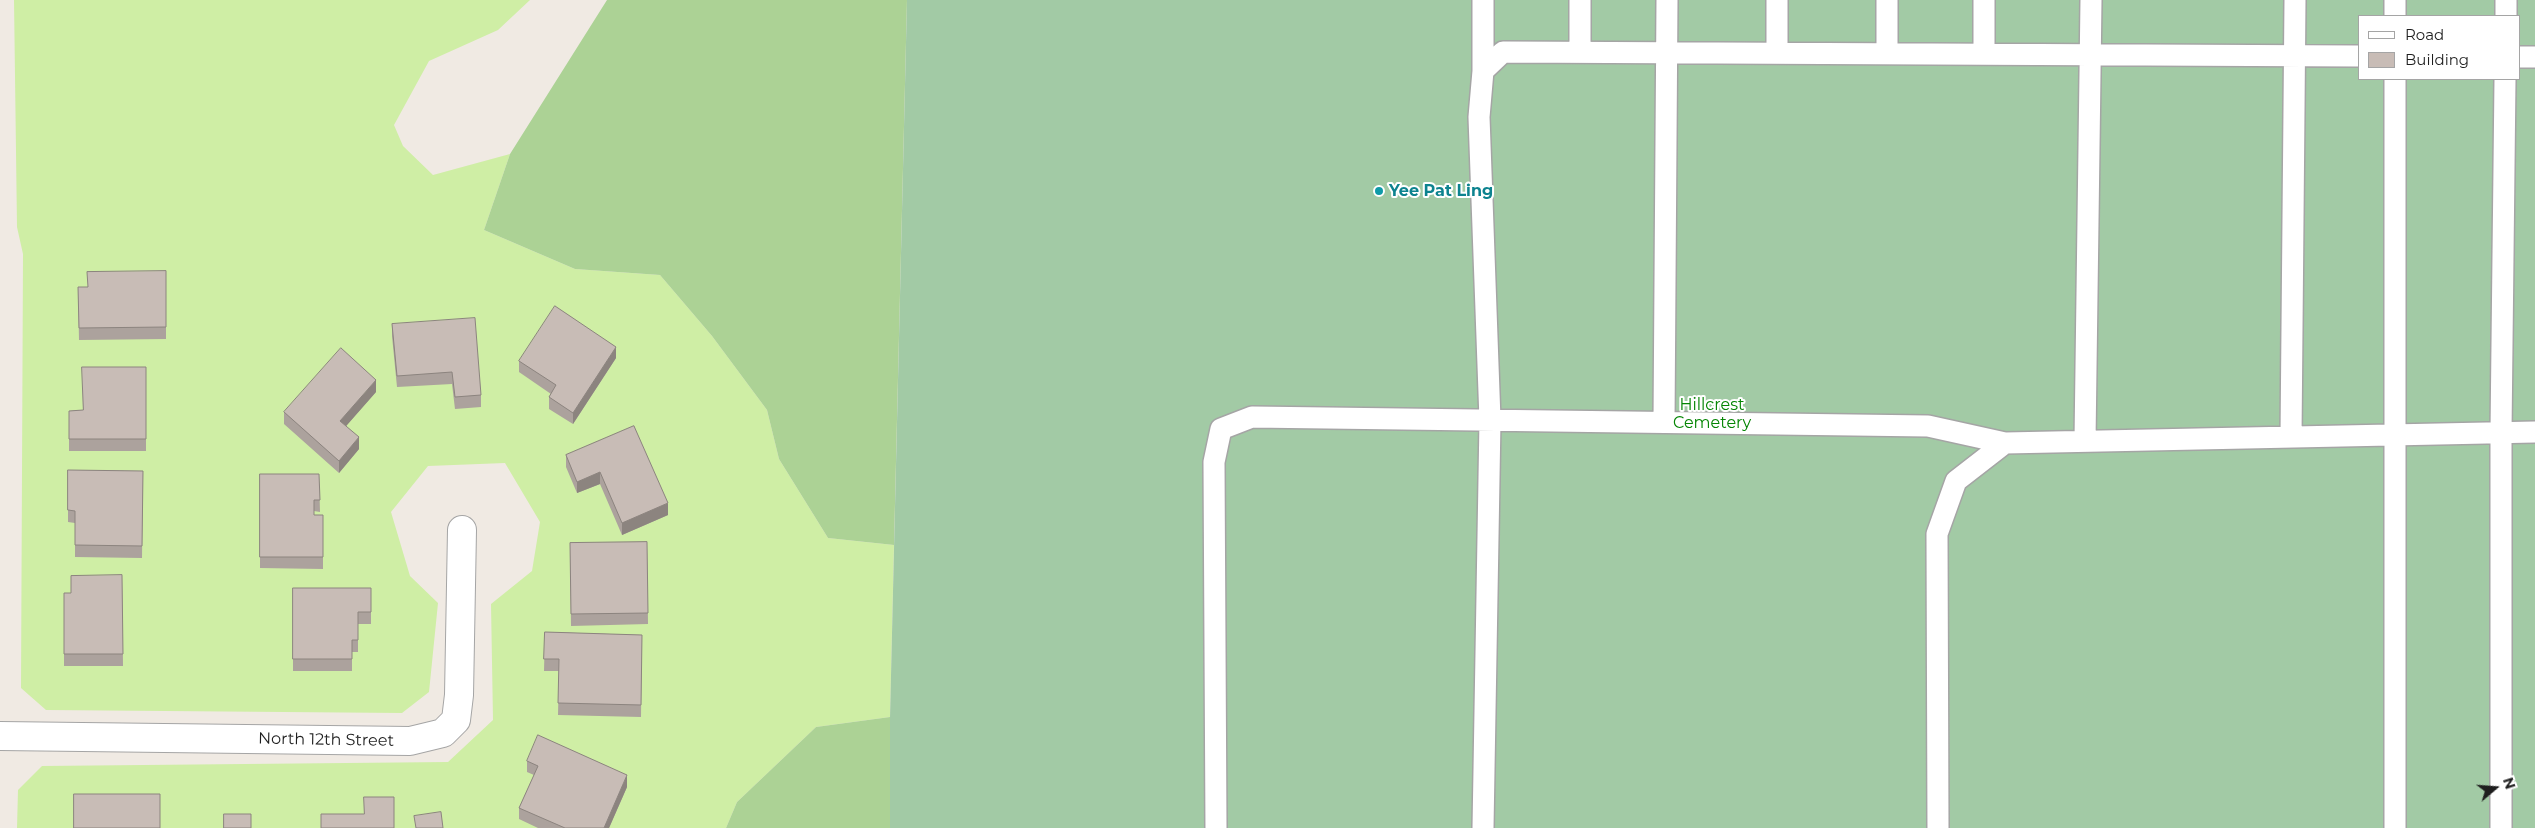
<!DOCTYPE html>
<style>
body{margin:0}
#map{position:relative;width:2535px;height:828px;overflow:hidden;background:#f0eae3;font-family:Montserrat,sans-serif}
canvas{display:block}
.legend{position:absolute;left:2358px;top:15px;width:162px;height:65px;box-sizing:border-box;background:#fff;border:1px solid #a5a5a5;margin:0;padding:6px 9px;list-style:none;font-size:15px;color:#1e1e1e}
.legend li{display:flex;align-items:center;gap:10px;height:25px}
.legend b{width:25px;border:1px solid #a5a5a5}
.north{position:absolute;left:2470px;top:763px;width:50px;height:50px;-webkit-text-stroke:4px #fff;paint-order:stroke;rotate:72deg;font-size:14px;font-weight:700;line-height:20px;text-align:center;color:#1e1e1e}
.north::after{content:'';display:block;margin:auto;width:18px;height:22px;background:#1e1e1e;clip-path:polygon(50% 0,100% 100%,50% 72%,0 100%)}
</style>
<div id="map">
<canvas width="2535" height="828"></canvas>
<ul class="legend">
<li><b style="height:6px;background:#fff"></b>Road</li>
<li><b style="height:14px;background:#c8bcb6"></b>Building</li>
</ul>
<div class="north">N</div>
</div>
<script>
const ctx = document.querySelector('canvas').getContext('2d');
ctx.lineJoin = 'round';
function fill(path, color) { ctx.fillStyle = color; ctx.fill(path, 'evenodd'); }
function strokePath(path, color, width, dash) { ctx.strokeStyle = color; ctx.lineWidth = width; ctx.lineCap = dash ? 'butt' : 'round'; ctx.setLineDash(dash || []); ctx.stroke(path); }
function drawText(font, color, halo, rows, align = 'center') {
  ctx.font = font + ' Montserrat,sans-serif'; ctx.lineWidth = 4; ctx.setLineDash([]); ctx.textBaseline = 'middle'; ctx.strokeStyle = halo; ctx.fillStyle = color; for (const [text, x, y, turn = 0] of rows) {
    ctx.save(); ctx.translate(x, y); ctx.rotate((+turn || 0) * Math.PI / 180); ctx.textAlign = isNaN(turn) ? turn : align; if (halo) ctx.strokeText(text, 0, 0); ctx.fillText(text, 0, 0); ctx.restore();
  }
}
const grass = new Path2D(`
 M 14,0 L 530,0 L 498,30 L 429,61 L 394,125 L 403,146 L 433,175 L 510,154 L 484,230 L 575,269 L 660,275 L 712,336 L 767,410 L 779,459 L 828,538 L 894,545 L 890,717 L 816,727 L 737,802 L 726,828 L 17,828 L 18,790 L 42,766 L 448,762 L 493,720 L 491,604 L 532,571 L 540,522 L 505,463 L 428,466 L 391,512 L 410,576 L 438,603 L 429,692 L 402,713 L 46,710 L 21,688 L 23,254 L 17,227 Z`);
const forest = new Path2D(`
 M 607,0 L 907,0 L 894,545 L 828,538 L 779,459 L 767,410 L 712,336 L 660,275 L 575,269 L 484,230 L 510,154 Z
 M 890,717 L 890,828 L 726,828 L 737,802 L 816,727 Z`);
const cemetery = new Path2D(`
 M 907,0 L 2535,0 L 2535,828 L 890,828 L 890,717 ZM 2359,16 L 2519,16 L 2519,79 L 2359,79 Z`);
const lane = new Path2D(`
 M 2395,16 L 2395,0
 M 2506,16 L 2506,0
 M 1580,52 L 1580,0
 M 1777,53 L 1777,0
 M 1887,53 L 1887,0
 M 1984,54 L 1984,0
 M 2519,57 L 2535,57
 M 1483,71 L 1483,0
 M 1664,422 L 1667,0
 M 2291,437 L 2295,0
 M 2085,441 L 2091,0
 M 1216,828 L 1214,462 L 1221,429 L 1252,417 L 1928,426 L 2005,443
 M 1483,828 L 1490,420 L 1479,117 L 1483,71 L 1503,52 L 2359,56
 M 1938,828 L 1937,534 L 1956,481 L 2005,443 L 2535,432
 M 2395,828 L 2395,79
 M 2501,828 L 2501,432 L 2505,79`);
const street = new Path2D(`
 M 0,736 L 410,741 L 443,733 L 456,720 L 459,695 L 462,530`);
const wall = new Path2D(`
 M 166,271 L 166,339 L 79,340 L 78,287 L 87,287 Z
 M 392,324 L 481,395 L 481,407 L 455,409 L 452,384 L 397,387 L 392,336 Z
 M 616,358 L 573,424 L 549,409 L 549,397 L 551,394 L 519,372 L 519,361 Z
 M 146,367 L 146,451 L 69,451 L 69,411 L 83,410 Z
 M 376,392 L 346,426 L 359,449 L 339,473 L 284,424 L 284,412 Z
 M 634,426 L 668,515 L 622,535 L 600,484 L 577,493 L 566,467 L 566,455 Z
 M 68,470 L 143,471 L 142,558 L 75,557 L 75,523 L 68,522 Z
 M 260,474 L 319,474 L 320,512 L 314,511 L 314,515 L 323,515 L 323,569 L 260,568 Z
 M 647,542 L 648,624 L 571,626 L 570,543 Z
 M 122,575 L 123,666 L 64,666 L 64,593 L 71,593 Z
 M 293,588 L 371,588 L 371,624 L 358,624 L 358,652 L 352,652 L 352,671 L 293,671 Z
 M 545,632 L 642,635 L 641,717 L 558,715 L 559,671 L 544,671 Z
 M 527,761 L 627,787 L 609,828 L 538,828 L 519,819 L 519,808 L 534,775 L 527,772 Z`);
const shadedWall = new Path2D(`
 M 616,347 L 616,358 L 573,424 L 573,413 Z
 M 376,380 L 376,392 L 340,433 L 340,421 Z
 M 359,437 L 359,449 L 339,473 L 339,461 Z
 M 600,472 L 600,484 L 577,493 L 577,482 Z
 M 668,503 L 668,515 L 622,535 L 622,523 Z
 M 627,775 L 627,787 L 609,828 L 604,828 Z`);
const building = new Path2D(`
 M 166,271 L 166,327 L 79,328 L 78,287 L 88,287 L 87,272 Z
 M 555,306 L 616,347 L 573,413 L 549,397 L 556,385 L 519,361 Z
 M 475,318 L 481,395 L 455,397 L 452,372 L 397,376 L 392,324 Z
 M 341,348 L 376,380 L 340,421 L 359,437 L 339,461 L 284,412 Z
 M 82,367 L 146,367 L 146,439 L 69,439 L 69,411 L 83,410 Z
 M 634,426 L 668,503 L 622,523 L 600,472 L 577,482 L 566,455 Z
 M 68,470 L 143,471 L 142,546 L 75,545 L 75,511 L 68,510 Z
 M 260,474 L 319,474 L 320,500 L 314,500 L 314,515 L 323,515 L 323,557 L 260,557 Z
 M 647,542 L 648,613 L 571,614 L 570,543 Z
 M 122,575 L 123,654 L 64,654 L 64,593 L 71,593 L 71,576 Z
 M 293,588 L 371,588 L 371,612 L 358,612 L 358,640 L 352,640 L 352,659 L 293,659 Z
 M 545,632 L 642,635 L 641,705 L 558,703 L 559,659 L 544,659 Z
 M 538,735 L 627,775 L 604,828 L 565,828 L 519,808 L 538,766 L 527,761 Z
 M 74,794 L 160,794 L 160,828 L 74,828 Z
 M 364,797 L 394,797 L 394,828 L 321,828 L 321,814 L 364,814 Z
 M 441,812 L 443,828 L 416,828 L 414,816 Z
 M 224,814 L 251,814 L 251,828 L 224,828 Z`);
const markers = [
 [1379,191,5,"#0f9aa8"]
];
const cultureNames = [
 ["Yee Pat Ling",1389,191]
];
const parkNames = [
 ["Hillcrest",1712,405],
 ["Cemetery",1712,423]
];
const streetNames = [
 ["North 12th Street",326,740,1]
];
fill(grass, '#cfeea5');
fill(forest, '#acd295');
fill(cemetery, '#a2caa5');
strokePath(lane, '#a5a5a5', 24);
strokePath(street, '#a5a5a5', 30);
strokePath(lane, '#fff', 21);
strokePath(street, '#fff', 28);
fill(wall, '#aca29d');
fill(shadedWall, '#8c847f');
fill(building, '#c8bcb6');
strokePath(building, '#8c847f', 1);
for (const [x, y, r, color] of markers) { const dot = new Path2D(); dot.arc(x, y, r, 0, 2 * Math.PI); ctx.fillStyle = color; ctx.fill(dot); strokePath(dot, '#fff', 2); }
drawText('bold 16px', '#0d838f', '#fff', cultureNames, 'left');
drawText('16px', '#048503', '#fff', parkNames);
drawText('16px', '#1e1e1e', '#fff', streetNames);
</script>
